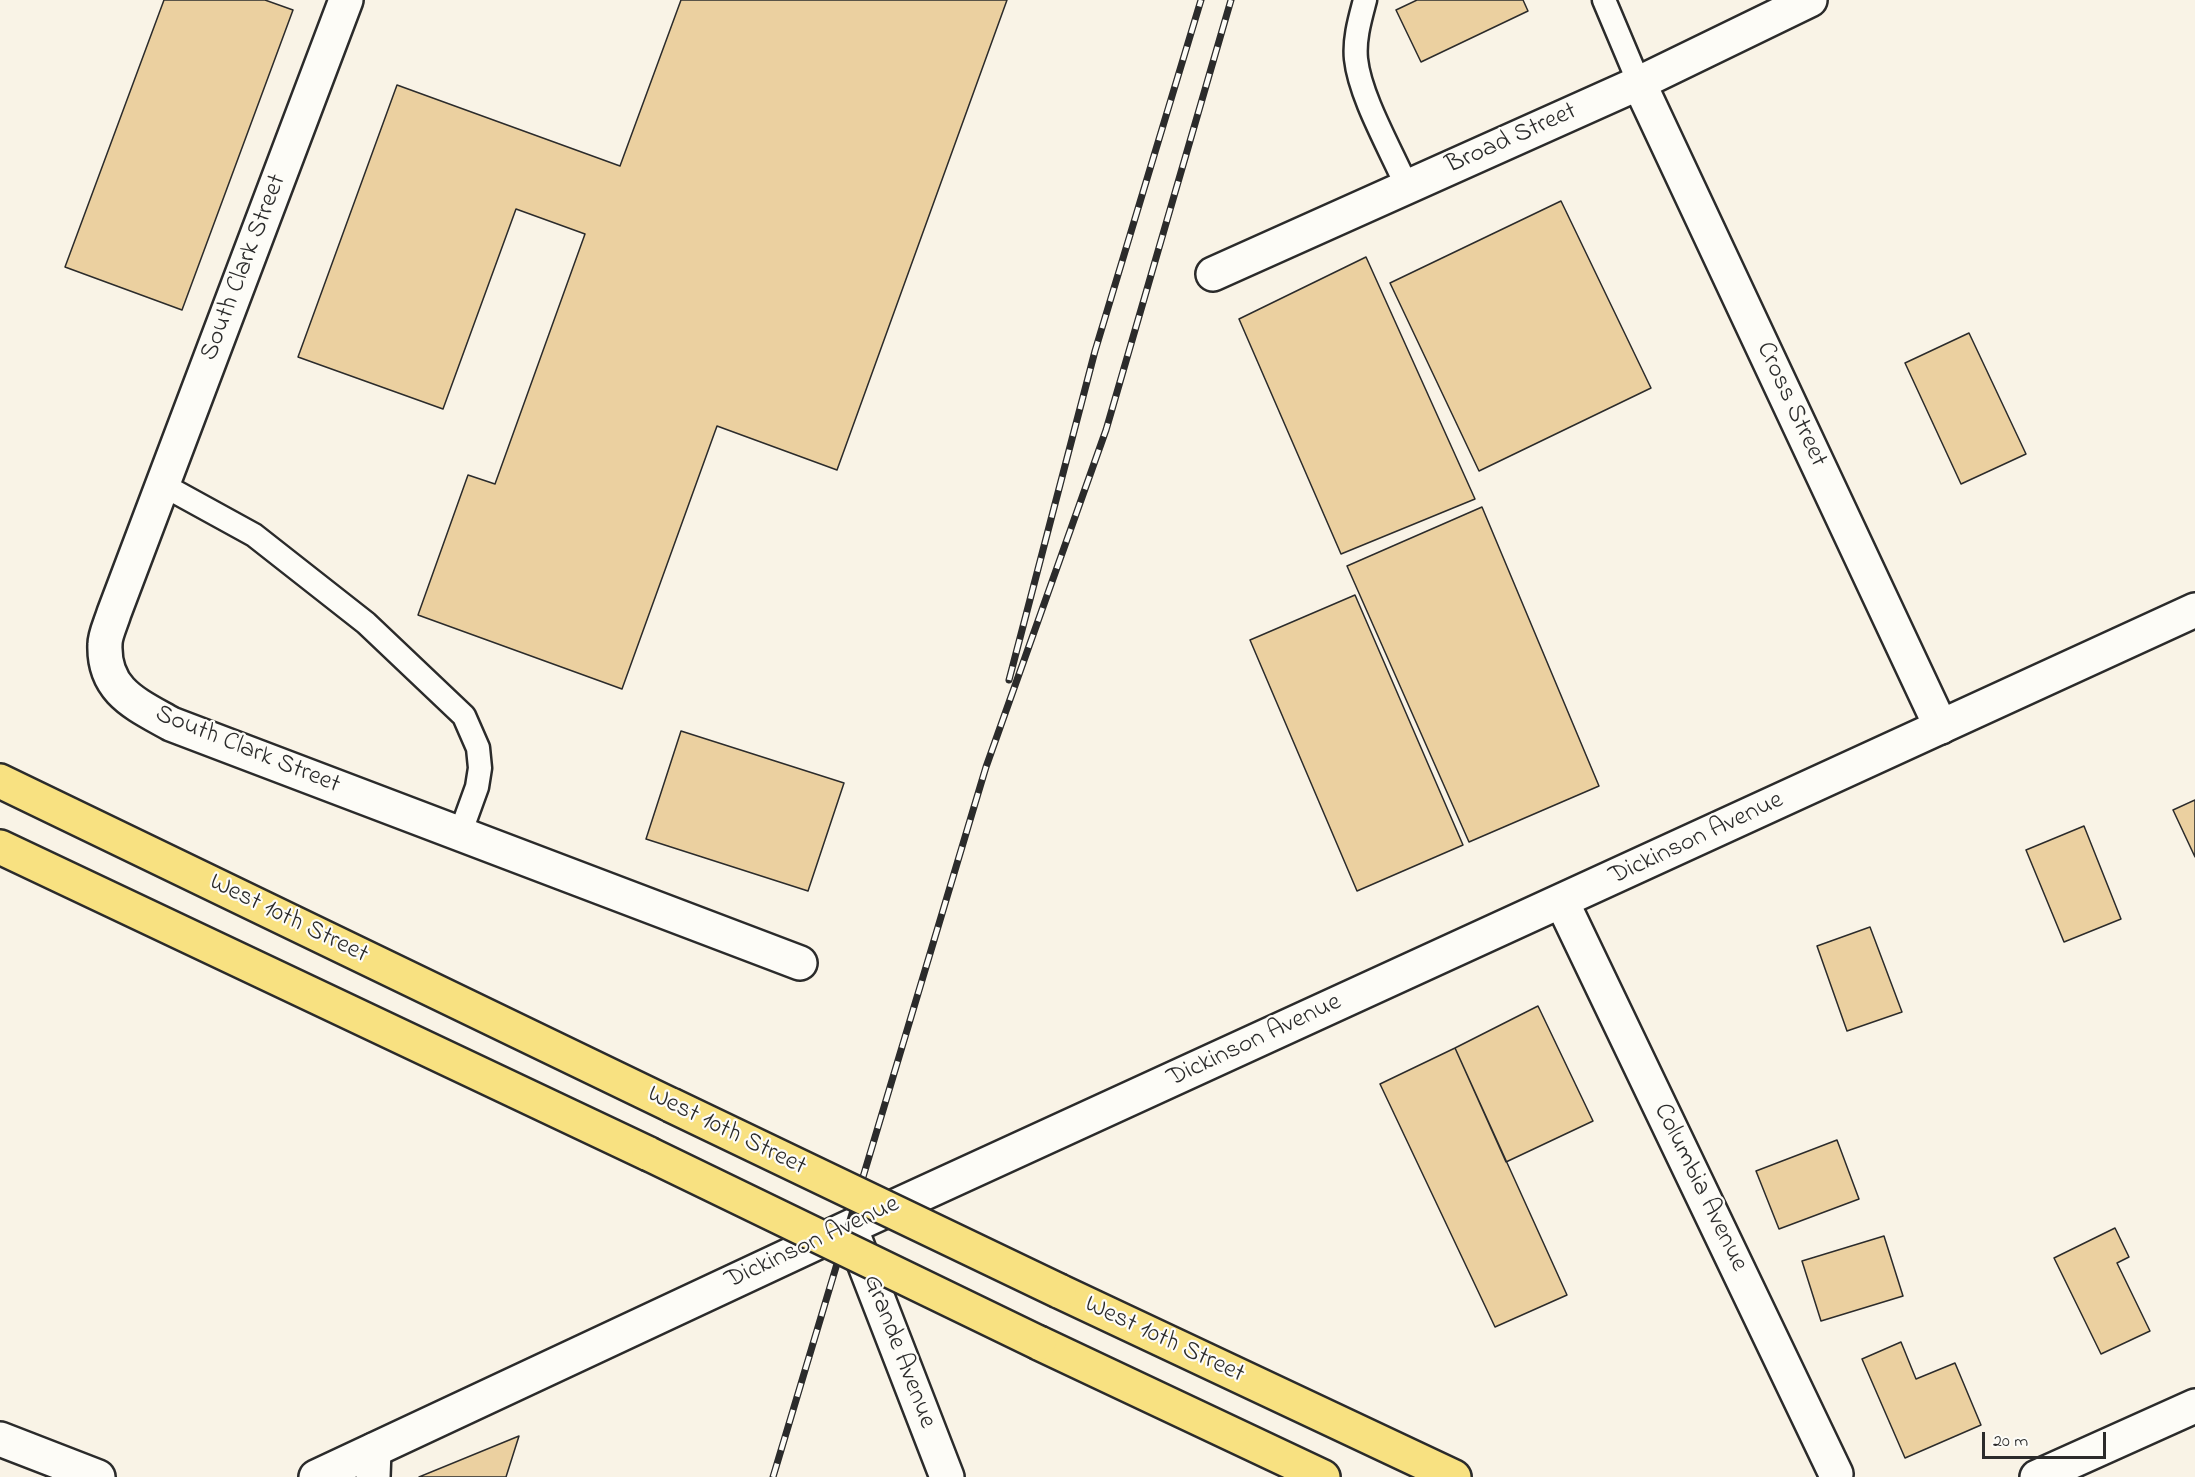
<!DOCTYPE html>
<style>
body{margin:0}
#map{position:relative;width:2195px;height:1477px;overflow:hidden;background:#f9f3e6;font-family:"Indie Flower",sans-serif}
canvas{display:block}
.scale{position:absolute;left:1982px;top:1432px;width:124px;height:27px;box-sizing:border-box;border:3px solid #2b2b2b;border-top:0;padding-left:8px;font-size:18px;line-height:21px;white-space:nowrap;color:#2b2b2b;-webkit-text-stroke:4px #fdfcf7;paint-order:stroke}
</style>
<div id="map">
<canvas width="2195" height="1477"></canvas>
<div class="scale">20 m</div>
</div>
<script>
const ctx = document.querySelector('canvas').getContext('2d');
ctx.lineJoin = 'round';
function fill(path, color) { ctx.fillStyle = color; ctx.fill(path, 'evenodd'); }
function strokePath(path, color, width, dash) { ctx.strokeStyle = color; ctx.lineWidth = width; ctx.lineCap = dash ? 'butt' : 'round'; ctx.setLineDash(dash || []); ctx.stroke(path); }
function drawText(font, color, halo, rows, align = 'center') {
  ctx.font = font + ' "Indie Flower",sans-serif'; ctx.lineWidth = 4.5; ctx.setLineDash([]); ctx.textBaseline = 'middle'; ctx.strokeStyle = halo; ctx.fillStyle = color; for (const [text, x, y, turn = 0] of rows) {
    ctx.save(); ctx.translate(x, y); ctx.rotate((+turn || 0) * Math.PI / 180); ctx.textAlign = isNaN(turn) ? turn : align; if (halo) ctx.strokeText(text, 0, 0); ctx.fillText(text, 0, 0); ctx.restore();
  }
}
const building = new Path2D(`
 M 164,0 L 265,0 L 293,10 L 182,310 L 65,267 Z
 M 681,0 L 1007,0 L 837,470 L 717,426 L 622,689 L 418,615 L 468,475 L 495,484 L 585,234 L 516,209 L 443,409 L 298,357 L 397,85 L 620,166 Z
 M 1417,0 L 1523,0 L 1528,11 L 1421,62 L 1396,10 Z
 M 1561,201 L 1651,388 L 1479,471 L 1390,283 Z
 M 1366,257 L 1475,499 L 1341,554 L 1239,319 Z
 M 1969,333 L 2026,454 L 1961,484 L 1905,363 Z
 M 1482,507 L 1599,786 L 1469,842 L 1347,566 Z
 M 1355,595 L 1463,845 L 1357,891 L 1250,640 Z
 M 681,731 L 844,783 L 808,891 L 646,839 Z
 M 2195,800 L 2195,857 L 2173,810 Z
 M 2084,826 L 2121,919 L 2064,942 L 2026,850 Z
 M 1870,927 L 1902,1012 L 1847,1031 L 1817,946 Z
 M 1538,1006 L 1593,1121 L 1506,1162 L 1455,1048 Z
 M 1455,1048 L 1567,1295 L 1495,1327 L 1380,1084 Z
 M 1837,1140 L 1859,1199 L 1779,1229 L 1756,1171 Z
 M 2115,1228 L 2129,1257 L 2117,1263 L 2150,1331 L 2101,1354 L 2054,1258 Z
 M 1884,1236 L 1903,1296 L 1821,1321 L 1802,1261 Z
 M 1901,1342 L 1916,1379 L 1955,1363 L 1981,1425 L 1905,1458 L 1862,1359 Z
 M 519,1436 L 506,1477 L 419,1477 Z`);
const service = new Path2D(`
 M 1365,0 C 1360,19 1354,39 1356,59 C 1360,97 1391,150 1407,187
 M 1604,0 L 1639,83
 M 163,485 L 254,535 L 366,623 L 464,716 L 478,748 L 480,768 L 477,787 L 460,834`);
const minor = new Path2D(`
 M 346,0 L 114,613 C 111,623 105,635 105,644 C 103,691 136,704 171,724 L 800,963
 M 1639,83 L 1941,727
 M 1213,274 L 1639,83 L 1810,0
 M 1562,902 L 1836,1474
 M 854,1237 L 947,1477
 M 0,1439 L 98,1477
 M 373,1477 L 374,1450
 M 2037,1477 L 2195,1406`);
const secondary = new Path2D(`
 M 316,1477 L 850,1227 L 2195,610`);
const primary = new Path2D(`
 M 0,781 L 671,1105
 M 0,847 L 649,1154
 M 1059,1291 L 1454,1477
 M 1039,1343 L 1323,1477`);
const rail = new Path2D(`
 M 1009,680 L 1095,351 L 1201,0
 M 773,1477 L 986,767 L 1106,430 L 1231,0`);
const primaryBridge = new Path2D(`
 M 671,1105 L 1059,1291
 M 649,1154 L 1039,1343`);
const streetNames = [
 ["Broad Street",1512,140,-24],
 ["South Clark Street",245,268,-69],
 ["Cross Street",1790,405,65],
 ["South Clark Street",247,751,22],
 ["Dickinson Avenue",1697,840,-25],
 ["West 10th Street",288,920,26],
 ["Dickinson Avenue",1255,1042,-25],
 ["West 10th Street",726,1132,26],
 ["Columbia Avenue",1699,1188,64],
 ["Dickinson Avenue",813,1244,-25],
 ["West 10th Street",1164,1341,25],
 ["Grande Avenue",898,1352,69]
];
fill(building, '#ebd0a0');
strokePath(building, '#2b2b2b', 1.5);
strokePath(service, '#2b2b2b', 27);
strokePath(minor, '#2b2b2b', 38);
strokePath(secondary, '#2b2b2b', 38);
strokePath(primary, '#2b2b2b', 38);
strokePath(service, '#fdfcf7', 22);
strokePath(minor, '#fdfcf7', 33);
strokePath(secondary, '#fdfcf7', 33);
strokePath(primary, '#f8e181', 33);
strokePath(rail, '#2b2b2b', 7);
strokePath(rail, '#fdfcf7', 4.5, [14]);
strokePath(primaryBridge, '#2b2b2b', 38, []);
strokePath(primaryBridge, '#f8e181', 33);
drawText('26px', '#2b2b2b', '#fdfcf7', streetNames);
</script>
